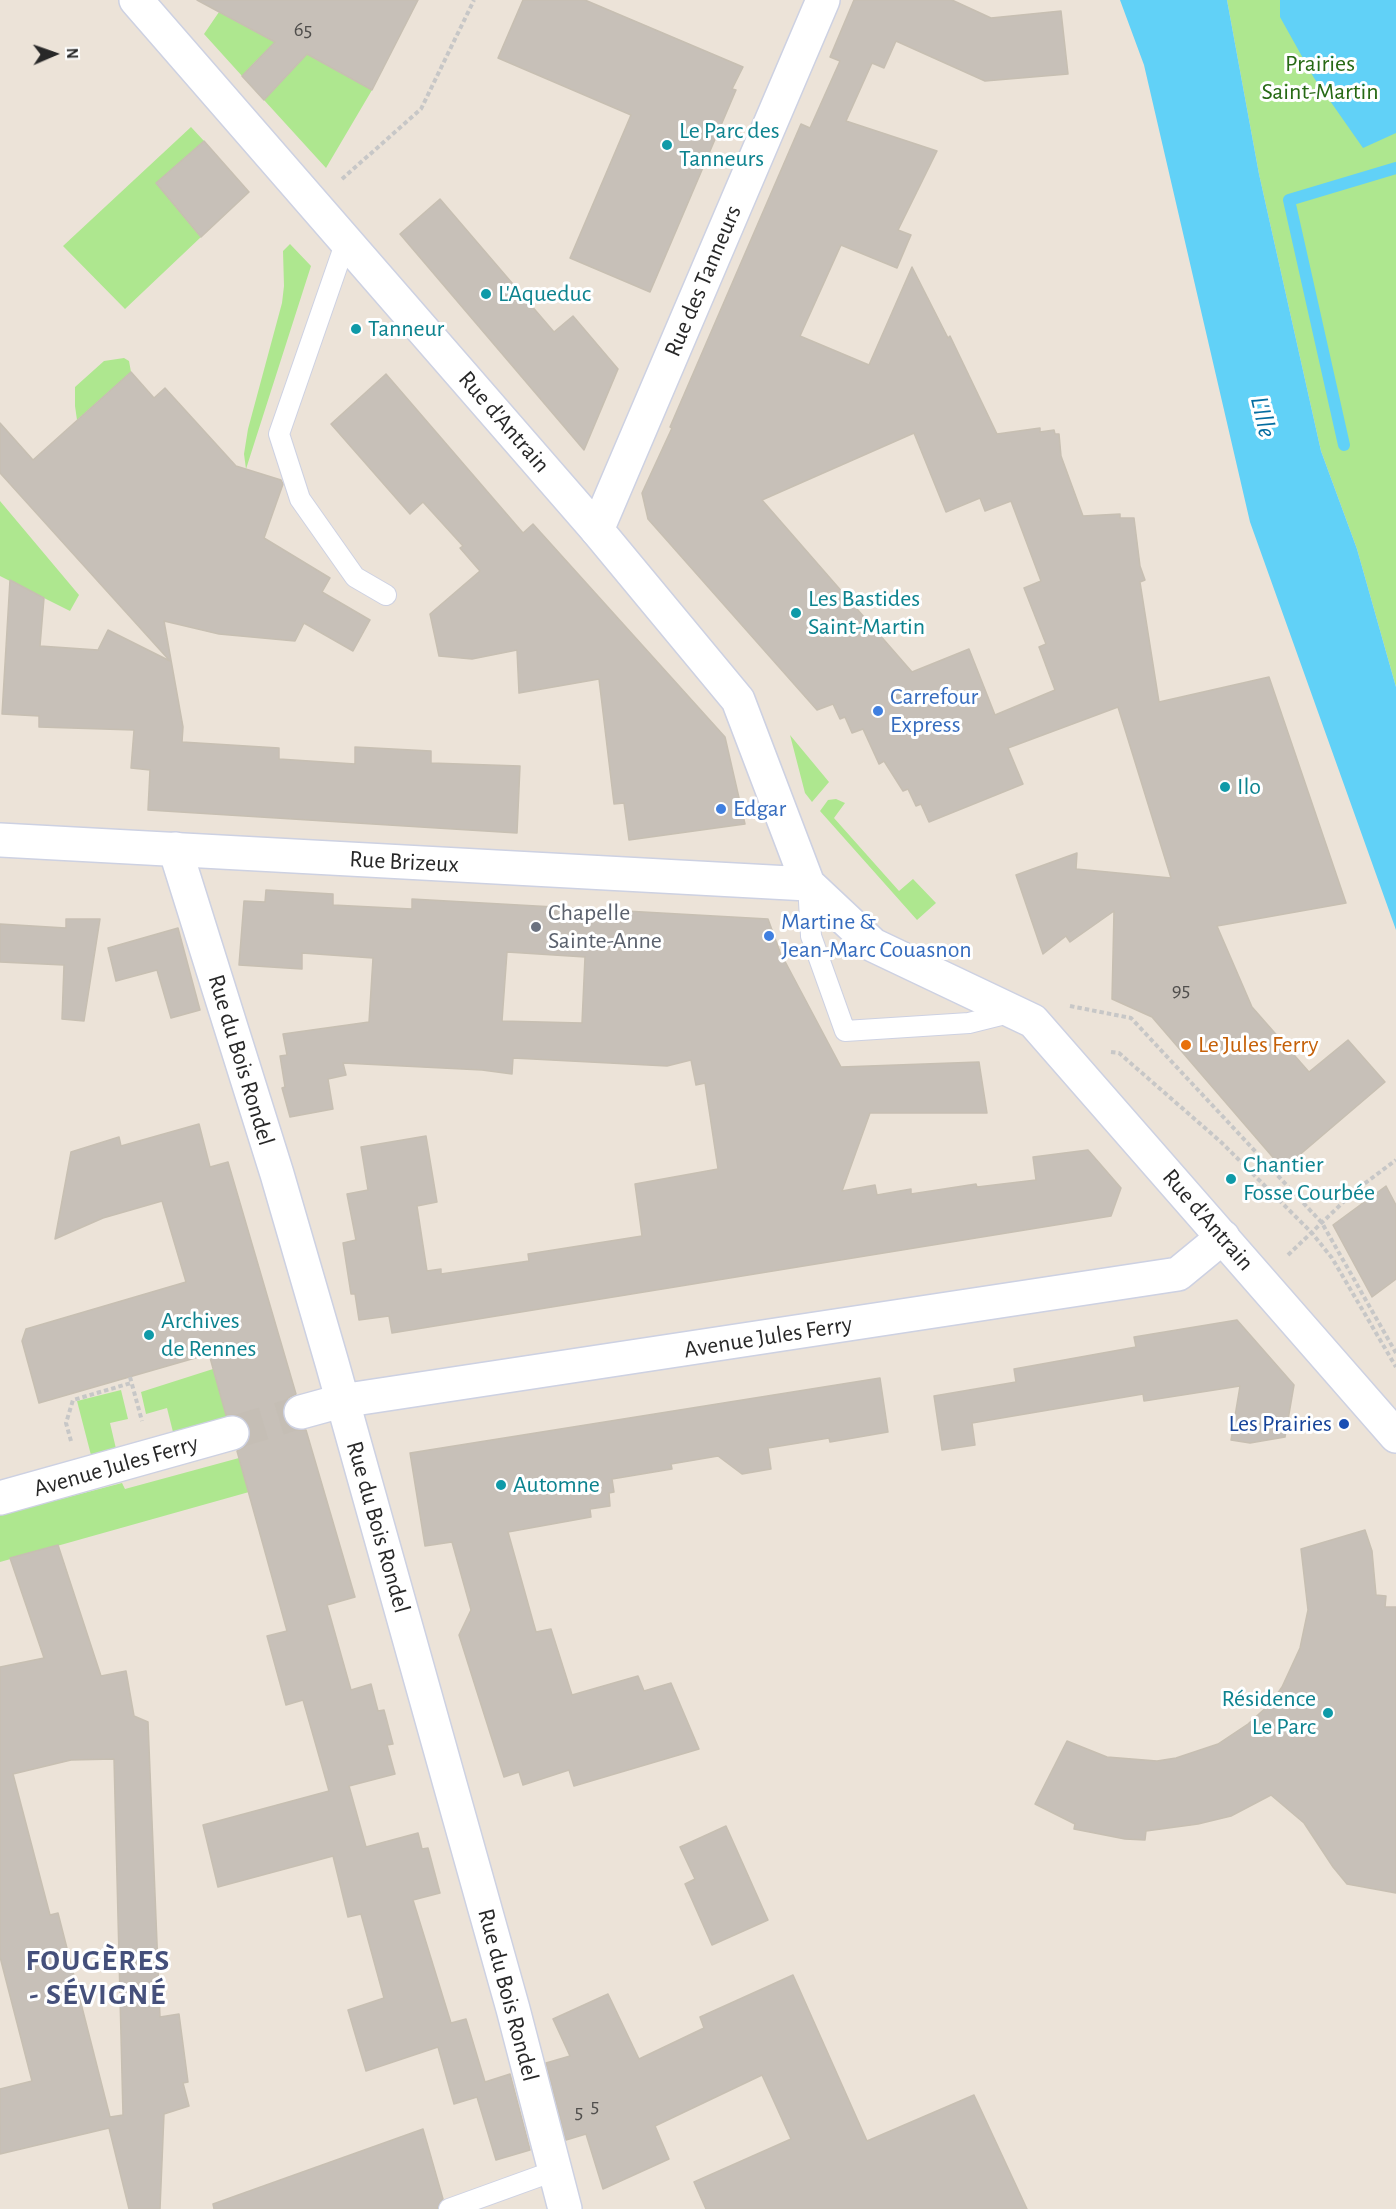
<!DOCTYPE html>
<meta charset="utf-8">
<style>
body{margin:0}
#map{position:relative;width:1396px;height:2209px;overflow:hidden;background:#ece3d8;font-family:"Alegreya Sans",sans-serif}
canvas{display:block}
.north{position:absolute;left:24px;top:24px;width:60px;height:60px;-webkit-text-stroke:4px #fff;paint-order:stroke;rotate:88deg;font-size:16px;font-weight:700;line-height:24px;text-align:center;color:#282828}
.north::after{content:'';display:block;margin:auto;width:21px;height:27px;background:#282828;clip-path:polygon(50% 0,100% 100%,50% 72%,0 100%)}
</style>
<div id="map">
<canvas width="1396" height="2209"></canvas>
<div class="north">N</div>
</div>
<script>
const ctx = document.querySelector('canvas').getContext('2d');
ctx.lineJoin = 'round';
function fill(path, color) { ctx.fillStyle = color; ctx.fill(path, 'evenodd'); }
function strokePath(path, color, width, dash) { ctx.strokeStyle = color; ctx.lineWidth = width; ctx.lineCap = dash ? 'butt' : 'round'; ctx.setLineDash(dash || []); ctx.stroke(path); }
function drawText(font, color, halo, rows, align = 'center') {
  ctx.font = font + ' "Alegreya Sans",sans-serif'; ctx.lineWidth = 6; ctx.setLineDash([]); ctx.textBaseline = 'middle'; ctx.strokeStyle = halo; ctx.fillStyle = color; for (const [text, x, y, turn = 0] of rows) {
    ctx.save(); ctx.translate(x, y); ctx.rotate((+turn || 0) * Math.PI / 180); ctx.textAlign = isNaN(turn) ? turn : align; if (halo) ctx.strokeText(text, 0, 0); ctx.fillText(text, 0, 0); ctx.restore();
  }
}
const green = new Path2D(`
 M 1227,0 L 1396,0 L 1396,687 L 1357,549 L 1321,451 L 1259,174 Z
 M 219,12 L 260,34 L 265,28 L 372,90 L 326,168 L 264,100 L 280,83 L 258,59 L 242,76 L 204,34 Z
 M 191,127 L 204,141 L 156,183 L 201,237 L 125,309 L 63,246 Z
 M 290,244 L 311,266 L 246,469 L 244,454 L 248,429 L 282,303 L 284,286 L 283,251 Z
 M 124,358 L 129,361 L 131,372 L 77,420 L 75,406 L 75,387 L 104,361 Z
 M 0,501 L 79,595 L 70,611 L 0,576 Z
 M 790,735 L 829,782 L 812,802 L 805,793 Z
 M 836,799 L 845,803 L 834,818 L 899,891 L 913,879 L 936,903 L 917,920 L 820,811 L 828,800 Z
 M 213,1369 L 229,1424 L 174,1436 L 167,1408 L 146,1414 L 141,1392 Z
 M 121,1390 L 128,1419 L 110,1423 L 117,1453 L 92,1459 L 77,1401 Z
 M 239,1458 L 249,1492 L 0,1562 L 0,1515 L 122,1483 L 125,1489 Z`);
const water = new Path2D(`
 M 1120,0 L 1227,0 L 1259,174 L 1321,451 L 1357,549 L 1396,687 L 1396,930 L 1250,522 L 1144,65 Z
 M 1280,0 L 1396,0 L 1396,133 L 1363,148 L 1314,78 L 1280,17 Z`);
const stream = new Path2D(`
 M 1344,445 L 1289,200 L 1396,168`);
const building = new Path2D(`
 M 197,0 L 418,0 L 372,90 L 307,54 L 264,100 L 242,76 L 275,42 Z
 M 523,0 L 585,0 L 743,67 L 732,89 L 736,90 L 650,292 L 570,258 L 631,115 L 498,58 Z
 M 854,0 L 952,0 L 991,18 L 1061,11 L 1068,74 L 985,81 L 896,41 L 884,68 L 872,63 L 846,121 L 937,151 L 898,230 L 911,235 L 897,268 L 841,245 L 800,336 L 869,365 L 912,267 L 948,338 L 950,336 L 997,434 L 1040,428 L 1040,432 L 1054,430 L 1055,434 L 1059,434 L 1061,456 L 1083,516 L 1120,514 L 1120,518 L 1134,518 L 1140,566 L 1145,580 L 1140,582 L 1159,702 L 1269,677 L 1346,903 L 1217,926 L 1252,1007 L 1309,1072 L 1348,1040 L 1385,1082 L 1283,1169 L 1152,1017 L 1112,999 L 1114,911 L 1070,942 L 1066,936 L 1043,954 L 1016,875 L 1077,853 L 1076,869 L 1171,878 L 1118,707 L 1008,748 L 1023,784 L 929,822 L 921,804 L 916,806 L 908,789 L 903,791 L 884,761 L 879,764 L 863,729 L 852,733 L 845,717 L 840,719 L 833,704 L 817,710 L 648,519 L 642,493 L 672,428 L 670,427 L 801,124 L 810,128 L 840,61 L 830,57 ZM 914,433 L 946,512 L 980,498 L 985,511 L 1011,501 L 1041,581 L 1024,588 L 1046,644 L 1039,647 L 1055,690 L 995,715 L 969,649 L 912,672 L 762,500 Z
 M 204,141 L 249,192 L 201,237 L 156,183 Z
 M 440,199 L 554,332 L 573,316 L 618,369 L 584,450 L 400,234 Z
 M 131,372 L 154,398 L 165,388 L 236,466 L 281,480 L 283,484 L 264,538 L 330,578 L 322,592 L 370,620 L 353,651 L 304,623 L 295,641 L 219,634 L 164,621 L 183,727 L 182,742 L 279,748 L 279,759 L 355,764 L 355,747 L 431,751 L 431,763 L 520,766 L 517,833 L 148,810 L 150,770 L 131,768 L 134,730 L 39,727 L 39,716 L 2,714 L 10,580 L 44,598 L 40,646 L 98,650 L 108,630 L 170,661 L 0,473 L 0,423 L 33,460 Z
 M 386,374 L 523,533 L 533,524 L 725,737 L 745,824 L 629,840 L 624,803 L 614,804 L 599,679 L 519,693 L 517,650 L 472,659 L 439,656 L 430,614 L 480,571 L 460,548 L 463,546 L 423,502 L 410,514 L 331,424 Z
 M 266,890 L 333,894 L 333,905 L 412,909 L 412,899 L 768,919 L 780,952 L 841,1067 L 979,1062 L 987,1113 L 870,1113 L 842,1191 L 875,1185 L 877,1195 L 911,1189 L 911,1194 L 976,1184 L 977,1187 L 1036,1180 L 1033,1157 L 1088,1150 L 1121,1188 L 1111,1216 L 392,1333 L 389,1316 L 359,1320 L 355,1294 L 351,1294 L 343,1243 L 356,1240 L 347,1194 L 368,1190 L 361,1147 L 426,1136 L 437,1202 L 417,1206 L 427,1271 L 441,1269 L 441,1274 L 529,1261 L 528,1254 L 642,1236 L 635,1184 L 718,1169 L 705,1083 L 696,1085 L 691,1060 L 667,1066 L 513,1058 L 512,1074 L 482,1070 L 343,1063 L 346,1075 L 328,1079 L 333,1109 L 290,1117 L 282,1088 L 285,1087 L 280,1056 L 287,1055 L 283,1034 L 369,1022 L 373,958 L 302,953 L 302,969 L 239,965 L 244,901 L 265,902 ZM 507,952 L 585,957 L 582,1023 L 502,1021 Z
 M 66,919 L 100,919 L 84,1021 L 62,1019 L 64,965 L 0,962 L 0,924 L 66,928 Z
 M 178,928 L 200,1010 L 171,1018 L 157,970 L 116,981 L 108,948 Z
 M 199,1124 L 210,1167 L 228,1162 L 296,1394 L 288,1398 L 283,1407 L 283,1418 L 288,1426 L 296,1430 L 306,1430 L 355,1597 L 327,1605 L 351,1690 L 371,1684 L 378,1711 L 384,1710 L 393,1744 L 387,1745 L 395,1774 L 349,1786 L 366,1847 L 418,1833 L 422,1849 L 428,1848 L 440,1893 L 413,1900 L 451,2023 L 466,2019 L 485,2082 L 510,2074 L 530,2150 L 496,2160 L 477,2097 L 454,2104 L 438,2047 L 366,2071 L 348,2010 L 384,1998 L 361,1914 L 348,1917 L 333,1856 L 218,1887 L 203,1825 L 329,1791 L 303,1700 L 286,1705 L 267,1636 L 287,1631 L 237,1451 L 246,1446 L 250,1438 L 250,1429 L 245,1419 L 236,1415 L 226,1415 L 209,1354 L 39,1403 L 22,1341 L 26,1329 L 186,1282 L 162,1201 L 103,1218 L 55,1239 L 71,1152 L 119,1137 L 121,1146 Z
 M 1386,1186 L 1396,1205 L 1396,1279 L 1372,1297 L 1333,1225 Z
 M 1237,1320 L 1294,1385 L 1285,1437 L 1250,1443 L 1231,1440 L 1240,1386 L 1144,1401 L 1143,1394 L 972,1423 L 975,1445 L 942,1450 L 934,1396 L 1016,1382 L 1014,1369 L 1136,1347 L 1134,1337 Z
 M 880,1378 L 888,1432 L 830,1442 L 829,1438 L 768,1448 L 771,1469 L 742,1474 L 718,1456 L 671,1464 L 672,1469 L 612,1479 L 614,1492 L 609,1493 L 610,1506 L 590,1509 L 591,1517 L 508,1532 L 536,1632 L 551,1629 L 572,1695 L 638,1676 L 644,1691 L 671,1683 L 699,1749 L 574,1786 L 569,1770 L 523,1785 L 519,1772 L 504,1777 L 459,1635 L 471,1610 L 452,1542 L 425,1546 L 410,1453 Z
 M 1365,1530 L 1372,1551 L 1376,1595 L 1386,1596 L 1385,1607 L 1396,1607 L 1396,1893 L 1347,1884 L 1333,1867 L 1304,1823 L 1271,1795 L 1231,1816 L 1198,1824 L 1146,1831 L 1145,1840 L 1125,1839 L 1074,1829 L 1075,1824 L 1035,1804 L 1067,1741 L 1107,1757 L 1157,1761 L 1176,1758 L 1218,1744 L 1248,1724 L 1271,1703 L 1282,1687 L 1300,1648 L 1308,1610 L 1301,1549 Z
 M 58,1545 L 101,1676 L 126,1671 L 134,1716 L 148,1722 L 160,2017 L 179,2014 L 188,2082 L 183,2083 L 189,2106 L 164,2114 L 160,2209 L 129,2209 L 109,2128 L 0,2154 L 0,2089 L 32,2081 L 0,1957 L 0,1667 L 44,1658 L 10,1558 ZM 114,1759 L 123,2115 L 110,2117 L 58,1913 L 50,1915 L 13,1774 L 71,1760 Z
 M 726,1826 L 768,1920 L 712,1945 L 685,1884 L 695,1879 L 680,1847 Z
 M 793,1975 L 867,2141 L 974,2095 L 1027,2209 L 706,2209 L 694,2182 L 791,2139 L 762,2075 L 655,2126 L 669,2159 L 603,2189 L 586,2134 L 566,2140 L 546,2063 L 570,2056 L 553,2019 L 608,1994 L 639,2059 L 704,2028 L 700,2017 Z
 M 423,2129 L 443,2199 L 440,2202 L 437,2209 L 214,2209 L 213,2204 Z`);
const streetTunnel = new Path2D(`
 M 232,1433 L 301,1412`);
const path = new Path2D(`
 M 342,179 L 421,109 L 474,0
 M 1070,1006 L 1131,1018 L 1322,1223 L 1396,1353
 M 1111,1052 L 1119,1053 L 1221,1142 L 1312,1233 L 1332,1258 L 1396,1367
 M 1288,1255 L 1356,1190 L 1396,1160
 M 130,1377 L 142,1421
 M 71,1441 L 66,1423 L 73,1400 L 131,1383`);
const lane = new Path2D(`
 M 346,241 L 279,434 L 300,499 L 355,577 L 386,595
 M 808,884 L 811,936 L 845,1031 L 969,1023 L 1013,1012
 M 449,2209 L 554,2171`);
const street = new Path2D(`
 M 597,530 L 823,0
 M 175,849 L 277,1174 L 332,1363 L 513,2009 L 565,2209
 M 301,1412 L 341,1401 L 1178,1274 L 1223,1237
 M 0,1498 L 232,1433`);
const secondary = new Path2D(`
 M 136,0 L 597,530 L 738,700 L 808,884 L 873,945 L 1033,1021 L 1396,1436
 M 0,840 L 808,884`);
const markers = [
 [667,145,6,"#0f9aa8"],
 [486,294,6,"#0f9aa8"],
 [356,329,6,"#0f9aa8"],
 [796,613,6,"#0f9aa8"],
 [878,711,6,"#3f7fe0"],
 [1225,787,6,"#0f9aa8"],
 [721,809,6,"#3f7fe0"],
 [536,927,6,"#6b7280"],
 [769,936,6,"#3f7fe0"],
 [1186,1045,6,"#e8710a"],
 [1231,1179,6,"#0f9aa8"],
 [149,1335,6,"#0f9aa8"],
 [1344,1424,6,"#1a4fb4"],
 [501,1485,6,"#0f9aa8"],
 [1328,1713,6,"#0f9aa8"]
];
const numberNames = [
 ["65",303,30],
 ["95",1181,990],
 ["5",595,2106],
 ["5",579,2112]
];
const parkNames = [
 ["Prairies",1320,64],
 ["Saint-Martin",1320,92]
];
const cultureNames = [
 ["Le Parc des",679,131],
 ["Tanneurs",679,159],
 ["L'Aqueduc",498,294],
 ["Tanneur",368,329],
 ["Les Bastides",808,599],
 ["Saint-Martin",808,627],
 ["Ilo",1237,787],
 ["Chantier",1243,1165],
 ["Fosse Courbée",1243,1193],
 ["Archives",161,1321],
 ["de Rennes",161,1349],
 ["Automne",513,1485],
 ["Résidence",1316,1699,"right"],
 ["Le Parc",1316,1727,"right"]
];
const streetNames = [
 ["Rue des Tanneurs",703,281,-67],
 ["Rue d'Antrain",504,422,49],
 ["Rue Brizeux",404,862,3],
 ["Rue du Bois Rondel",241,1060,73],
 ["Rue d'Antrain",1208,1220,49],
 ["Avenue Jules Ferry",768,1337,-9],
 ["Avenue Jules Ferry",116,1466,-16],
 ["Rue du Bois Rondel",378,1527,74],
 ["Rue du Bois Rondel",508,1995,75]
];
const shopNames = [
 ["Carrefour",890,697],
 ["Express",890,725],
 ["Edgar",733,809],
 ["Martine &",781,922],
 ["Jean-Marc Couasnon",781,950]
];
const worshipNames = [
 ["Chapelle",548,913],
 ["Sainte-Anne",548,941]
];
const foodNames = [
 ["Le Jules Ferry",1198,1045]
];
const transitNames = [
 ["Les Prairies",1332,1424]
];
const waterNames = [
 ["L'Ille",1263,417,77]
];
const districtNames = [
 ["FOUGÈRES",98,1961],
 ["- SÉVIGNÉ",98,1995]
];
fill(green, '#aee78f');
fill(water, '#61d1f7');
strokePath(stream, '#61d1f7', 12);
fill(building, '#c7c0b8');
strokePath(building, '#c7bfb2', 1.5);
strokePath(streetTunnel, '#c5beb5', 33, [33, 16]);
strokePath(lane, '#cdd1e2', 22);
strokePath(street, '#cdd1e2', 36);
strokePath(secondary, '#cdd1e2', 36);
strokePath(path, '#c7c7c7', 4, [4.5, 3]);
strokePath(lane, '#fff', 20);
strokePath(street, '#fff', 33);
strokePath(secondary, '#fff', 33);
for (const [x, y, r, color] of markers) { const dot = new Path2D(); dot.arc(x, y, r, 0, 2 * Math.PI); ctx.fillStyle = color; ctx.fill(dot); strokePath(dot, '#fff', 2); }
drawText('21px', '#504e4c', null, numberNames);
drawText('24px', '#266914', '#fff', parkNames);
drawText('24px', '#0d838f', '#fff', cultureNames, 'left');
drawText('24px', '#282828', '#fff', streetNames);
drawText('24px', '#366cbe', '#fff', shopNames, 'left');
drawText('24px', '#5b616d', '#fff', worshipNames, 'left');
drawText('24px', '#c56008', '#fff', foodNames, 'left');
drawText('24px', '#164399', '#fff', transitNames, 'right');
drawText('italic 26px', '#036ca0', '#fff', waterNames);
ctx.letterSpacing = '1.5px';
drawText('bold 30px', '#45507b', '#fff', districtNames);
ctx.letterSpacing = '0px';
</script>
